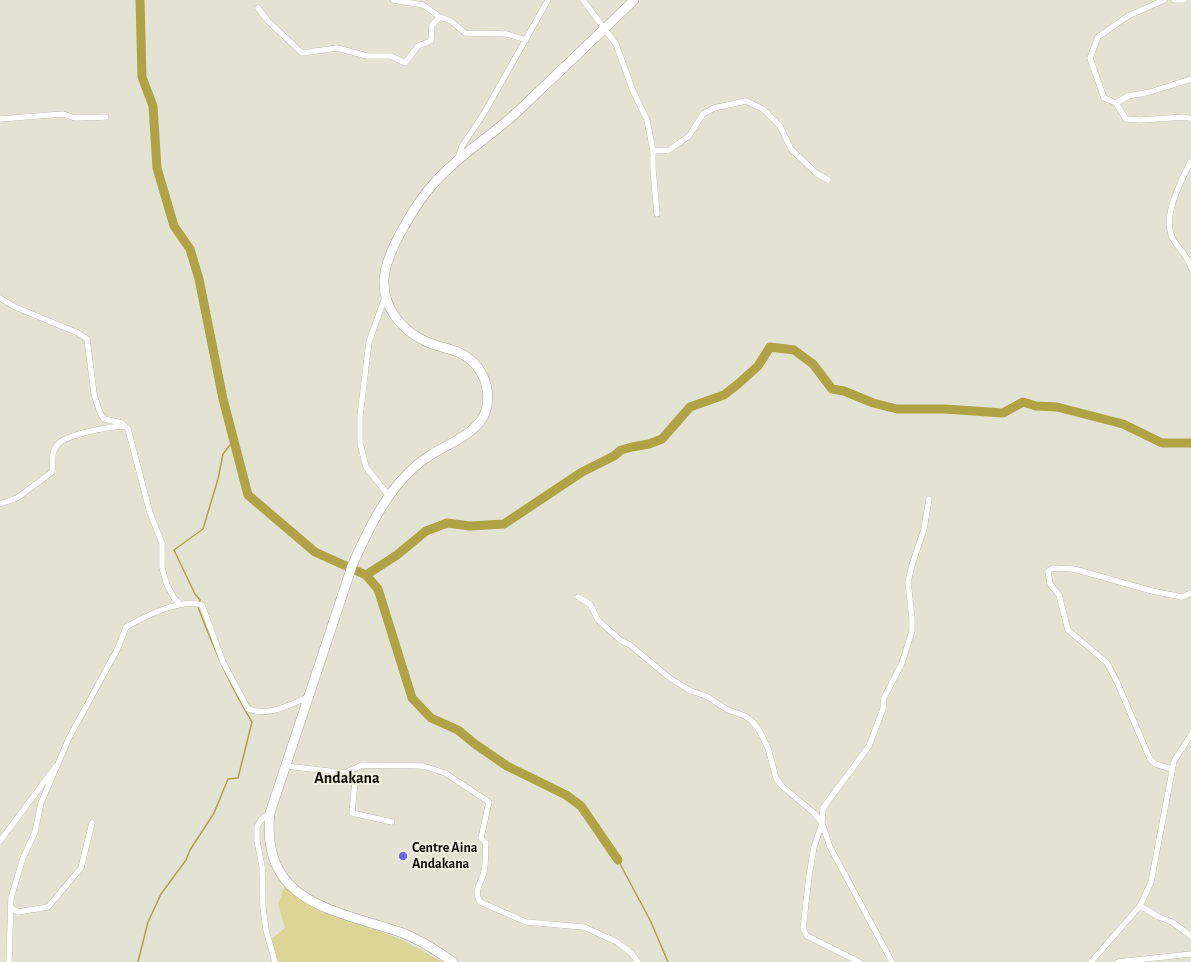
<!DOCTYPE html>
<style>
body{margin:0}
canvas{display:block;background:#e4e2d2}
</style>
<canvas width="1191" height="962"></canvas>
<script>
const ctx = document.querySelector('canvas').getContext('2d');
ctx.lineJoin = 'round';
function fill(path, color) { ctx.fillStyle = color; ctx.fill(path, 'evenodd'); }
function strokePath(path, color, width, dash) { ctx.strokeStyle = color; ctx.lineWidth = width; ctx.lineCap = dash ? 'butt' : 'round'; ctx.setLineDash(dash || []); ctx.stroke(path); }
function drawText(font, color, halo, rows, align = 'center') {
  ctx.font = font + ' "Alegreya Sans",sans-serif'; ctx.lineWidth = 4; ctx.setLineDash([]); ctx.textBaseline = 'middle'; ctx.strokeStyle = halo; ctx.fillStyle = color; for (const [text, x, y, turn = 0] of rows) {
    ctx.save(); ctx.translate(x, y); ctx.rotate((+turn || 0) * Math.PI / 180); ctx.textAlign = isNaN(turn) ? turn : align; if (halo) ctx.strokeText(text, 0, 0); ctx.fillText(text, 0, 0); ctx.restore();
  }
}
const green = new Path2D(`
 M 285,885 L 338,916 L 398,938 L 443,962 L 278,962 L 270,940 L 285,928 L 278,904 Z`);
const stream = new Path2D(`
 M 199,603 L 200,600 L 195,594 L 174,550 L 203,529 L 218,479 L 223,454 L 233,441
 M 618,860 L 651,922 L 668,962
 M 138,962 L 148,922 L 161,894 L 186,860 L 190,850 L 214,813 L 228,779 L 238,778 L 252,722 C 230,686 213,647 198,607`);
const river = new Path2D(`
 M 140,0 L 142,77 L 153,106 L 157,168 L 174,226 L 190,249 L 199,279 L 223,399 L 248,495 L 315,552 L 366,575 L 378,589 L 412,698 L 431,718 L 458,730 L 475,744 L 507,766 L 566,795 L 581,806 L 618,860
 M 366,575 L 397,555 L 426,531 L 447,523 L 470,526 L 504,524 L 582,472 L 614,456 L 621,450 L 632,447 L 649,444 L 662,439 L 690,407 L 724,395 L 738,384 L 758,366 L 770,347 L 794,350 L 813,364 L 832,389 L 844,391 L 873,403 L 897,409 L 944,409 L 1003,413 L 1023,402 L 1036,406 L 1057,407 L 1123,424 L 1162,443 L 1191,443`);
const minor = new Path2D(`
 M 393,0 L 423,5 L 440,17 L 451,21 L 465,33 L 507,34 L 526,40
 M 583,0 L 616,44 L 633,91 L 647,120 L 653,151 L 653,170 L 657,214
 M 1164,0 L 1128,16 L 1098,37 L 1090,58 L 1104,98 L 1116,103 L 1126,119 L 1140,120 L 1185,117 L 1191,119
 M 1174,0 L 1184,0
 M 258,8 L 268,21 L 302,53 L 337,48 L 367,56 L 391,56 L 405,63 L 418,46 L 431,41 L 432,25 L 440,17
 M 1116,103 L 1128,96 L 1150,92 L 1191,79
 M 0,119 L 63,114 L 75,118 L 106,117
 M 653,151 L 669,150 L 689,136 L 703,114 L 714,108 L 746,101 L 763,109 L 780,126 L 791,149 L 816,173 L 828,180
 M 458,158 L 462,146 L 483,115 L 548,0
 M 1191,161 C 1181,181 1161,218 1173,239 C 1179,250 1188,255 1191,268
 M 385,297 L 369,342 L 360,416 L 360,443 L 366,467 L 389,496
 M 0,298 L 15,307 L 78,333 L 87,339 L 94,394 L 100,413 L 104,419 L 122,423 L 128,429 L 150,513 L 162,543 L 162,568 L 167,585 L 174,598 L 180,604
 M 0,504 L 17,498 L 52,472 C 54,463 50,454 57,445 C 66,434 109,427 124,426
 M 578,597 L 590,604 L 598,620 L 620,640 L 630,645 L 671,679 L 691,691 L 706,696 L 728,710 L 745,716 L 752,721 L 759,730 L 768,748 L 776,778 L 782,786 L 814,813 L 822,823 L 830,847 L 892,962
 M 286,766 L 345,773 L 362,765 L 423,766 L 445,773 L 489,802 L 481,838 L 486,843 C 485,853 486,863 484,872 C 481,884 473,890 480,902 L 526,922 L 584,927 L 617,942 L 631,953 L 638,962
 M 1172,769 L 1155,764 L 1150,759 L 1117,682 L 1107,663 L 1068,630 L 1059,595 L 1050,584 L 1048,571 L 1053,568 L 1074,569 L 1152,591 L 1182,597 L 1191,593
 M 350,772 L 355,781 L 352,813 L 392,822
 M 270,813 L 261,820 L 257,826 L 257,841 L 262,866 L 263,908 L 266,930 L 275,962
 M 0,841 L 56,766
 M 1140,906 L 1159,917 L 1172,922 L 1191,936
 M 11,908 L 18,912 L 48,907 L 81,868 L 92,823
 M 9,962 L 11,898 L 23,858 L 35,832 L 41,803 L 69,738 L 118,648 L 126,627 C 146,616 180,598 202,605 L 223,662 L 248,709 C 269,717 289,705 308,697
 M 859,962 L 807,936 L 803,929 L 809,876 L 814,847 L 822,823 L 823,808 L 869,746 L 883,709 L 884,698 L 902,663 L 912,631 L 912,618 L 908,582 L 912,565 L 924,529 L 929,499
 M 1091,962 L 1140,906 L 1151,882 L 1174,761 L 1191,735
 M 1118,962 L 1191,954`);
const primary = new Path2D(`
 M 453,962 C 436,950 419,939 400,932 C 334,910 260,903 270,813 L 352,566 C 370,525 391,481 429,456 C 447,444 480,433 486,410 C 492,386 481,362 458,352 C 447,348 435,346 425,341 C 401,330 383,307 384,280 C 385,253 417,201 436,181 C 459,155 490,137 516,113 C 555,76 595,38 634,0`);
const markers = [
 [403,856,5,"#6f68e2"]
];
const poiNames = [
 ["Centre Aina",412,848],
 ["Andakana",412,864]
];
const quarterNames = [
 ["Andakana",347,778]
];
fill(green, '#ddd596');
strokePath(stream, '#afa346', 1.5);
strokePath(river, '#afa346', 9);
strokePath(minor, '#a8a697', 6);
strokePath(primary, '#a8a697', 10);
strokePath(minor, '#fff', 5.5);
strokePath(primary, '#fff', 9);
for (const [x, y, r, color] of markers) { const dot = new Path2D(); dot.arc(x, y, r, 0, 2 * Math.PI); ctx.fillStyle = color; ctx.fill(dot); strokePath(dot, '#f1efdf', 1.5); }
drawText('bold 14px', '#0d0c07', '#f1efdf', poiNames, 'left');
drawText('bold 16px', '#0d0c07', '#f1efdf', quarterNames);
</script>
